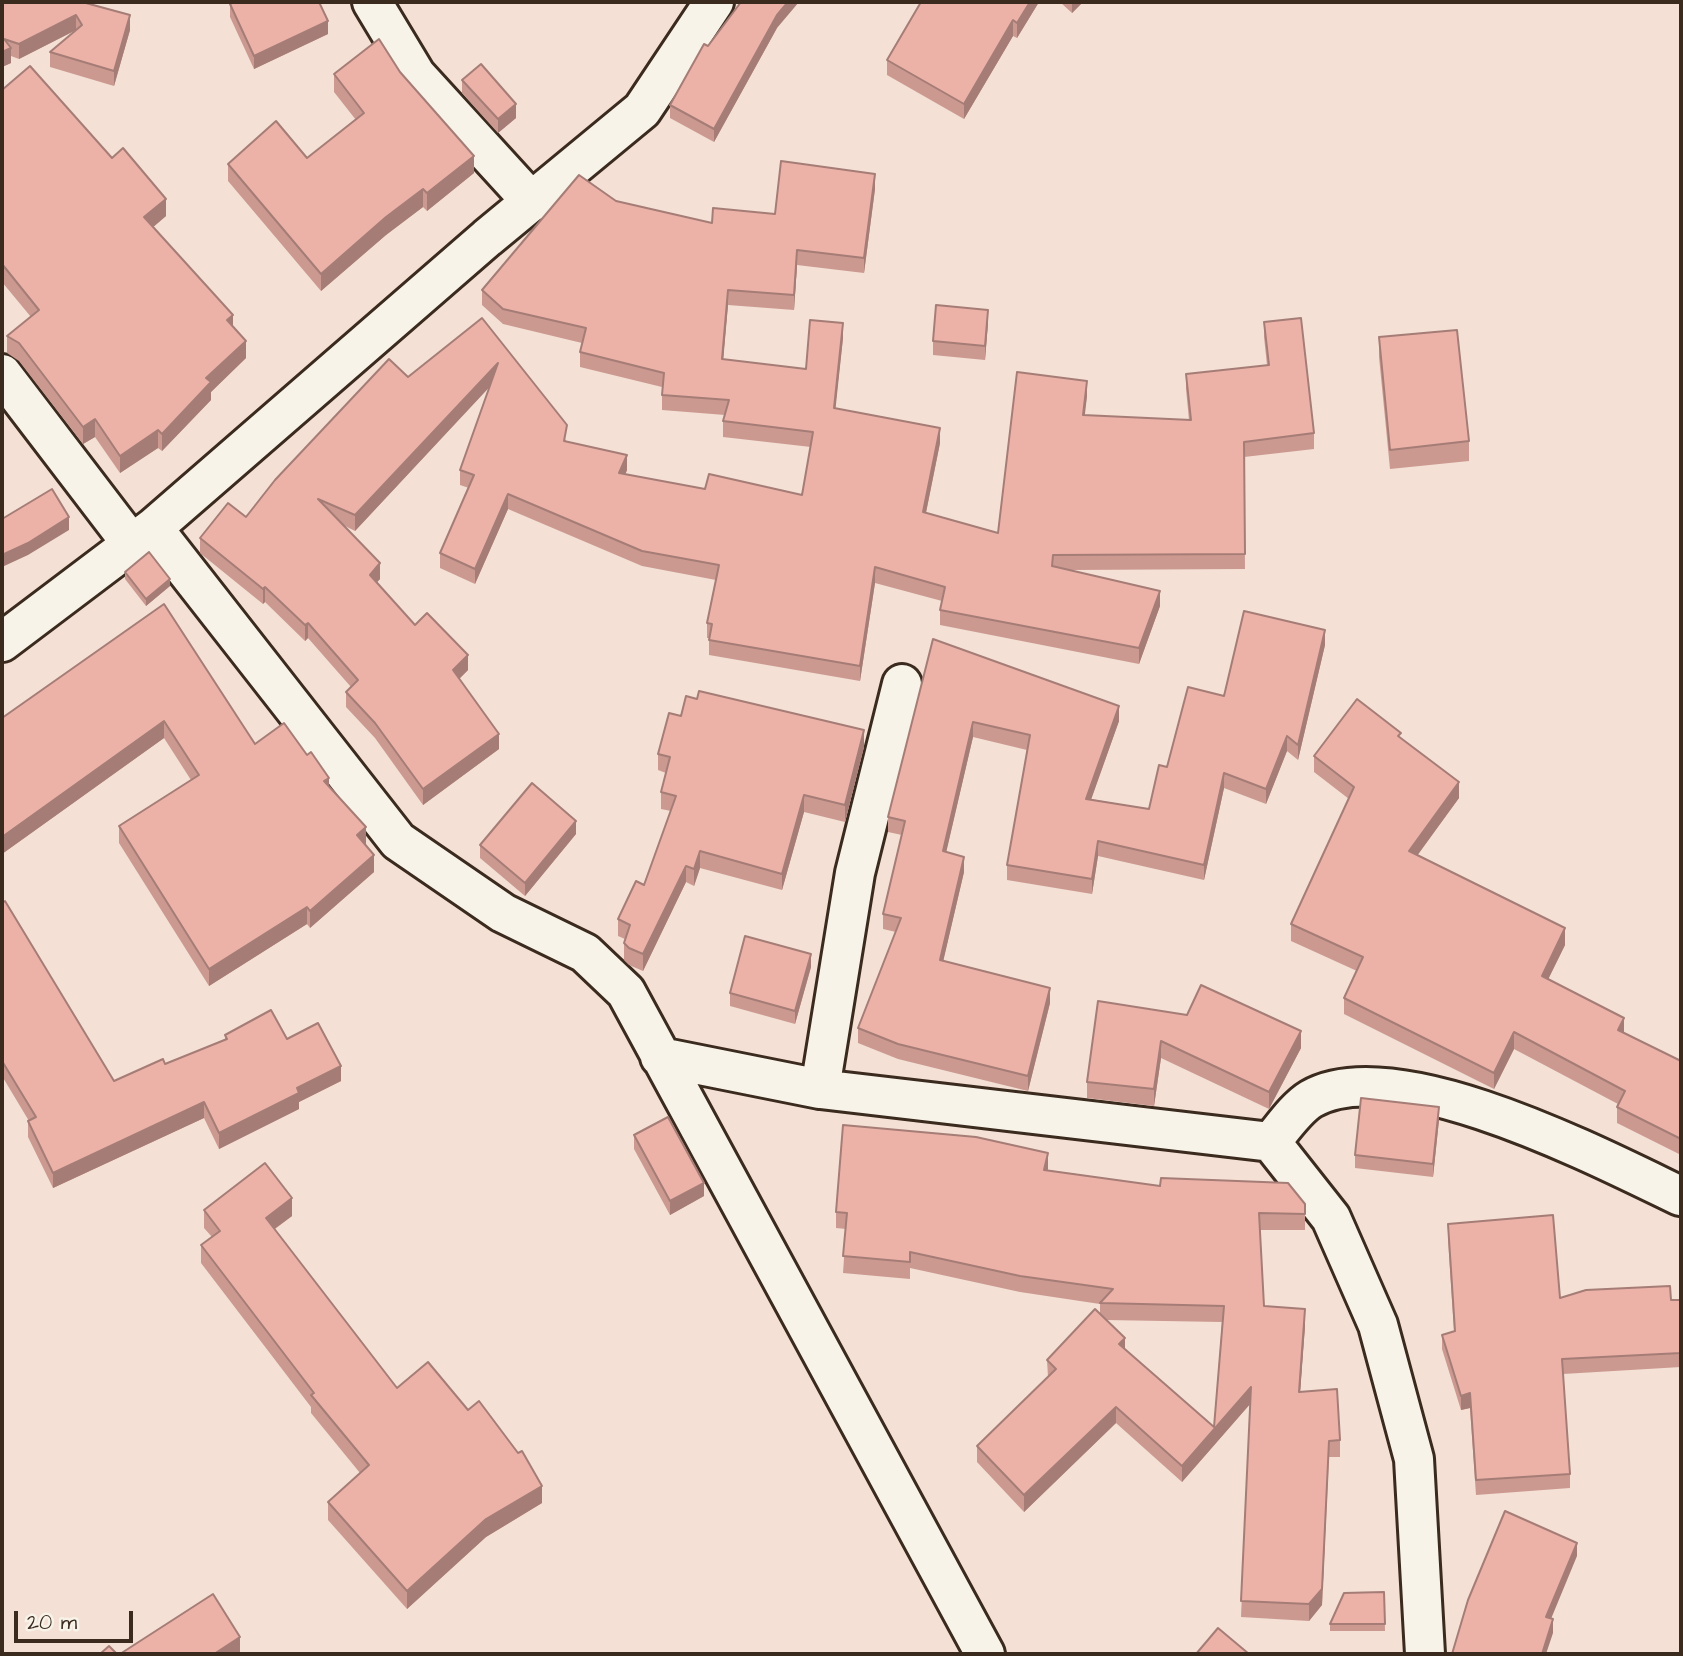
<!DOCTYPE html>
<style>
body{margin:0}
#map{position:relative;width:1683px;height:1656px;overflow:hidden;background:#f4e0d5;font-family:"Architects Daughter",sans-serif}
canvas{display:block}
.frame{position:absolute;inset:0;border:4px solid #3b2a1e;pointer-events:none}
.scale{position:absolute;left:14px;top:1611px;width:119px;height:32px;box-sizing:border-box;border:4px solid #3b2a1e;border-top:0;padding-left:9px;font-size:21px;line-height:24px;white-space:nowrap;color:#3b2a1e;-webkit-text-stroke:5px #f7f3e8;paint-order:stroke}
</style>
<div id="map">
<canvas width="1683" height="1656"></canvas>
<div class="frame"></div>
<div class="scale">20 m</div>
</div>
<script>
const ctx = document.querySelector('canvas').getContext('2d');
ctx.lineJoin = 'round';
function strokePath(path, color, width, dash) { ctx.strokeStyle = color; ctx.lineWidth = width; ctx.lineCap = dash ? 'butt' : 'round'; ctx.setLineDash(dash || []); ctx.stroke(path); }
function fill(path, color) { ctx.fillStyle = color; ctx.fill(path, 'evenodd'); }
const minor = new Path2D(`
 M 372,2 L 416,75 L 532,202
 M 2,374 L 131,543
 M 153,528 L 398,841 L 503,913 L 585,953 L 626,992 L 985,1654
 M 2,642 L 153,528 L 487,238 L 642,110 L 714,2
 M 660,1057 L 820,1089 L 1271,1142 L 1331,1218 L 1378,1325 L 1414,1459 L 1425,1654
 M 820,1089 L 855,873 L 902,684
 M 1271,1142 C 1282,1129 1296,1108 1311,1099 C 1394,1051 1599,1157 1680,1196`);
const wall = new Path2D(`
 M 2,2 L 82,2 L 130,30 L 114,86 L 50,67 L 50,52 L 76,30 L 19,59 L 11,56 L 11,63 L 2,67 Z
 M 921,2 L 1039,2 L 1017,38 L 1013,36 L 964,119 L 887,75 L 887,60 Z
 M 1060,2 L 1083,2 L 1072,13 Z
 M 230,4 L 328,34 L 254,69 L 230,17 Z
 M 777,28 L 714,142 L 670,118 L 670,105 L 708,46 Z
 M 400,72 L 474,173 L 427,211 L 423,207 L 386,235 L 321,291 L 228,181 L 228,164 L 307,158 L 356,120 L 334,92 L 334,74 Z
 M 462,80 L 516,118 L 498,133 L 462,93 Z
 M 2,90 L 112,158 L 166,216 L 153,227 L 233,327 L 246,358 L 211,392 L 211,400 L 162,451 L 158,448 L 120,473 L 95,437 L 83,444 L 19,361 L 7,353 L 7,336 L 31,317 L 2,282 Z
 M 875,189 L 864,273 L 797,265 L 794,310 L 728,305 L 723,359 L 806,369 L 843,338 L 835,408 L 940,443 L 926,513 L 998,533 L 1087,396 L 1084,415 L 1189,420 L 1186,389 L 1186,374 L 1267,365 L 1264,337 L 1264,322 L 1314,433 L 1314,449 L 1244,457 L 1245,569 L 1071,570 L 1160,606 L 1139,664 L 940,625 L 940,610 L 942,601 L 875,583 L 860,681 L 709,655 L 709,638 L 707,638 L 707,623 L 716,580 L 642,566 L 508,509 L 475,584 L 440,568 L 440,553 L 469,488 L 460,485 L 460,470 L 489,387 L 355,531 L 343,525 L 380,579 L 377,582 L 415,625 L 468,670 L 459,679 L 499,749 L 423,805 L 375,738 L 346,707 L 346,692 L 351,687 L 308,638 L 305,641 L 265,602 L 263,604 L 200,553 L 200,538 L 246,517 L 408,377 L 482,318 L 567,442 L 627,470 L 625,475 L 705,489 L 802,495 L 811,447 L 723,437 L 723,421 L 725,415 L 662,410 L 662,387 L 580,367 L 580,352 L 582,343 L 503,324 L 482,305 L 482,290 L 616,201 L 712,223 L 775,214 Z
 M 988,323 L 985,360 L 933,355 L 933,341 Z
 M 1379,337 L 1469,441 L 1469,461 L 1390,469 L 1379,357 Z
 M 125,572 L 170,586 L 146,606 L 125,579 Z
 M 164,604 L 255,744 L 329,787 L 366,844 L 374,872 L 310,928 L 307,924 L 209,986 L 119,843 L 119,826 L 191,780 L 164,738 L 2,854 Z
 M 933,639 L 1119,721 L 1091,799 L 1149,809 L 1167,767 L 1224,696 L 1325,645 L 1298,760 L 1287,751 L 1266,804 L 1224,788 L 1204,880 L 1098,856 L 1092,894 L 1007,880 L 1007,865 L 1027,750 L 973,737 L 946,852 L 964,872 L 943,961 L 1050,1003 L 1028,1091 L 898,1059 L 858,1043 L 858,1028 L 896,932 L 883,929 L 883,914 L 902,835 L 888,832 L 888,817 Z
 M 681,716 L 864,747 L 845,822 L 804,812 L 782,890 L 700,868 L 694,886 L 686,882 L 643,971 L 629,965 L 624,960 L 624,943 L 625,939 L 618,936 L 618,919 L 644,885 L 671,811 L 661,809 L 661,792 L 666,773 L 658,770 L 658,754 Z
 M 1401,738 L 1459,798 L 1417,855 L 1565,945 L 1548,979 L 1624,1033 L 1681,1061 L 1681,1155 L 1617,1123 L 1617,1107 L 1618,1104 L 1514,1049 L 1494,1089 L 1344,1014 L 1344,998 L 1357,971 L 1291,941 L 1291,924 L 1349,799 L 1314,772 L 1314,756 Z
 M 576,834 L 525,896 L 480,858 L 480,845 Z
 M 2,903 L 114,1081 L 165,1064 L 225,1039 L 225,1035 L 287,1039 L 341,1081 L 299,1102 L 299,1109 L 219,1149 L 204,1118 L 53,1188 L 28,1137 L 28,1121 L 29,1121 L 2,1076 Z
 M 811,967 L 795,1024 L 730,1006 L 730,993 Z
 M 1187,1015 L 1301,1048 L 1269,1109 L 1161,1058 L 1154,1106 L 1087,1098 L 1087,1082 Z
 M 1439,1120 L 1433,1177 L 1355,1168 L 1355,1155 Z
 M 634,1135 L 704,1196 L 670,1215 L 634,1149 Z
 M 1048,1170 L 1160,1186 L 1305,1204 L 1305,1230 L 1260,1230 L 1264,1306 L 1305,1326 L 1300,1391 L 1340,1440 L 1340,1457 L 1329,1457 L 1322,1605 L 1309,1621 L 1241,1617 L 1250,1404 L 1182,1482 L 1116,1423 L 1024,1512 L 977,1462 L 977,1446 L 1048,1377 L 1047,1360 L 1100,1314 L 1100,1304 L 1020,1292 L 910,1268 L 910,1279 L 843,1273 L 846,1229 L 836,1228 L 836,1212 ZM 1106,1320 L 1222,1322 L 1214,1427 L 1125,1349 Z
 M 204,1210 L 292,1216 L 275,1229 L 397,1388 L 542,1503 L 486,1537 L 407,1609 L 328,1520 L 328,1502 L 360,1473 L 311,1413 L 311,1407 L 201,1263 L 201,1245 L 212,1237 L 204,1228 Z
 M 1448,1224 L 1560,1298 L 1681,1300 L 1681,1367 L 1563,1374 L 1570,1474 L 1570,1488 L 1476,1495 L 1470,1408 L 1461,1410 L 1442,1349 L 1442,1335 L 1454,1331 L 1448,1239 Z
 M 1384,1592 L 1385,1631 L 1330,1631 L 1330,1624 Z`);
const shadedWall = new Path2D(`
 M 788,2 L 799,2 L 777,28 L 714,142 L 714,129 L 777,15 Z
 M 1030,2 L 1039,2 L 1017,38 L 1017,23 Z
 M 1072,2 L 1083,2 L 1072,13 Z
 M 76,15 L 76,30 L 19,59 L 19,44 Z
 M 130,15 L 130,30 L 114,86 L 114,71 Z
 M 1013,20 L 1013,36 L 964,119 L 964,104 Z
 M 328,21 L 328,34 L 254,69 L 254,56 Z
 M 11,48 L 11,63 L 2,67 L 2,52 Z
 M 516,104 L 516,118 L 498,133 L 498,119 Z
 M 474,156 L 474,173 L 427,211 L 427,193 Z
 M 875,174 L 875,189 L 864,273 L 864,258 Z
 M 423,189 L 423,207 L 386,235 L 321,291 L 321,274 L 386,217 Z
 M 166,199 L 166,216 L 144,235 L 144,217 Z
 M 797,250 L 797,265 L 794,310 L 794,295 Z
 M 728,290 L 728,305 L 722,374 L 722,359 Z
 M 988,310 L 988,323 L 985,360 L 985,346 Z
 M 233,315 L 233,332 L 227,320 Z
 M 843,323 L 843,338 L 834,423 L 834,408 Z
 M 246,341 L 246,358 L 211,392 L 211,400 L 162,451 L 162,434 L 206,378 Z
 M 498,363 L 498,378 L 355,531 L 355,515 Z
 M 1087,381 L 1087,396 L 1083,431 L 1083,415 Z
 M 95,419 L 95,437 L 83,444 L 83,427 Z
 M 940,428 L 940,443 L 923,527 L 923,512 Z
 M 158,430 L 158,448 L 120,473 L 120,456 Z
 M 627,455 L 627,470 L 619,489 L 619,473 Z
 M 508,494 L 508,509 L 475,584 L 475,569 Z
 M 69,517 L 69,530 L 28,555 L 2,567 L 2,555 Z
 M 380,563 L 380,579 L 370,590 L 370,575 Z
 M 875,567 L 875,583 L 860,681 L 860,666 Z
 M 170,579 L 170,586 L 146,606 L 146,599 Z
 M 265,587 L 265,602 L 263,604 L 263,589 Z
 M 1160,591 L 1160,606 L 1139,664 L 1139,648 Z
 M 308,623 L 308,638 L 305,641 L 305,625 Z
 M 1325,630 L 1325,645 L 1298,760 L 1298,745 Z
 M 468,655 L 468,670 L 453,685 L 453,670 Z
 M 1119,706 L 1119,721 L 1086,814 L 1086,799 Z
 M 164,721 L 164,738 L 2,854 L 2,837 Z
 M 973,722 L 973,737 L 943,866 L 943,851 Z
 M 864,730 L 864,747 L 845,822 L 845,805 Z
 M 499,734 L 499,749 L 423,805 L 423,789 Z
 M 1287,736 L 1287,751 L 1266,804 L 1266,789 Z
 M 1224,773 L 1224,788 L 1204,880 L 1204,865 Z
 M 329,778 L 329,795 L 324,781 Z
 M 1459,782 L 1459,798 L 1409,867 L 1409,851 Z
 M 804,795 L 804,812 L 782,890 L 782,874 Z
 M 576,821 L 576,834 L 525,896 L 525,883 Z
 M 366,827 L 366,844 L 357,852 L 357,835 Z
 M 1098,841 L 1098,856 L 1092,894 L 1092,879 Z
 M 700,851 L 700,868 L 694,886 L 694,869 Z
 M 374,855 L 374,872 L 310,928 L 310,911 Z
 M 964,857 L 964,872 L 940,975 L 940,960 Z
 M 686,866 L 686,882 L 643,971 L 643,954 Z
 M 307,907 L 307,924 L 209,986 L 209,969 Z
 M 1565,928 L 1565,945 L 1542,992 L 1542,976 Z
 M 811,954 L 811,967 L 795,1024 L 795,1011 Z
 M 1050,988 L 1050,1003 L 1028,1091 L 1028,1076 Z
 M 1624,1018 L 1624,1034 L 1618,1030 Z
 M 1301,1031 L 1301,1048 L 1269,1109 L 1269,1092 Z
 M 1514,1032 L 1514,1049 L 1494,1089 L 1494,1073 Z
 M 1161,1041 L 1161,1058 L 1154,1106 L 1154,1089 Z
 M 341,1066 L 341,1081 L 299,1102 L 299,1109 L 219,1149 L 219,1133 L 297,1088 Z
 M 204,1102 L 204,1118 L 53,1188 L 53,1173 Z
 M 1439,1107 L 1439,1120 L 1433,1177 L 1433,1164 Z
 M 1048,1153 L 1048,1169 L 1044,1186 L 1044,1170 Z
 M 704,1183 L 704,1196 L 670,1215 L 670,1201 Z
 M 292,1198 L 292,1216 L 266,1235 L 266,1218 Z
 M 1305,1309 L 1305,1326 L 1299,1408 L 1299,1392 Z
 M 1125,1338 L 1125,1354 L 1119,1344 Z
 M 1251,1387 L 1251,1403 L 1182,1482 L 1182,1466 Z
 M 1470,1393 L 1470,1408 L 1461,1410 L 1461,1396 Z
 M 1116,1407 L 1116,1423 L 1024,1512 L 1024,1495 Z
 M 1329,1441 L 1322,1605 L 1309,1621 L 1309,1604 Z
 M 542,1486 L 542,1503 L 486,1537 L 407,1609 L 407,1591 L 486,1519 Z
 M 1577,1543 L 1577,1556 L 1546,1631 L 1546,1617 Z
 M 1553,1619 L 1553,1633 L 1546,1654 L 1542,1654 Z
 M 240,1637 L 240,1654 L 214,1654 Z`);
const building = new Path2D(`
 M 2,2 L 82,2 L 130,15 L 114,71 L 50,52 L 82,25 L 76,15 L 19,44 L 4,39 L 11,48 L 2,52 Z
 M 234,2 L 319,2 L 328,21 L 254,56 L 230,4 Z
 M 741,2 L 788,2 L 777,15 L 714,129 L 670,105 L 704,44 L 708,46 Z
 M 921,2 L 1030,2 L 1017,23 L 1013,20 L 964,104 L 887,60 Z
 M 379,39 L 400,72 L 474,156 L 427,193 L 423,189 L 386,217 L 321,274 L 228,164 L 276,121 L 307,158 L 364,113 L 334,74 Z
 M 481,64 L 516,104 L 498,119 L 462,80 Z
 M 30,66 L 112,158 L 123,148 L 166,199 L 144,217 L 233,315 L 227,320 L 246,341 L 206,378 L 211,382 L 162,434 L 158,430 L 120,456 L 95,419 L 83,427 L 19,343 L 7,336 L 39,310 L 2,264 L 2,90 Z
 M 781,161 L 875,174 L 864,258 L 797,250 L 794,295 L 728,290 L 722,359 L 806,369 L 810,320 L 843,323 L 834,408 L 940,428 L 923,512 L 998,533 L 1017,372 L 1087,381 L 1083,415 L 1191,420 L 1186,374 L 1269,365 L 1264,322 L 1301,318 L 1314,433 L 1244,442 L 1245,554 L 1053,555 L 1052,566 L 1160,591 L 1139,648 L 940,610 L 945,587 L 875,567 L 860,666 L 709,640 L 712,624 L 707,623 L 719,565 L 642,551 L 508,494 L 475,569 L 440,553 L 474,475 L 460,470 L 498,363 L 355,515 L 318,499 L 380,563 L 370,575 L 415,625 L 427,613 L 468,655 L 453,670 L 499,734 L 423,789 L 375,723 L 346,692 L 358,680 L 308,623 L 305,625 L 265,587 L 263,589 L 200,538 L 228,503 L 246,517 L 275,480 L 389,359 L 408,377 L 482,318 L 567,425 L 564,441 L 627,455 L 619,473 L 705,489 L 709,474 L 802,495 L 813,432 L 723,421 L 729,400 L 662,395 L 664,373 L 580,352 L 586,328 L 503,309 L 482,290 L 579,175 L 616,201 L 712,223 L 713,208 L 775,214 Z
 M 936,305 L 988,310 L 985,346 L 933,341 Z
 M 1457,330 L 1469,441 L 1390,450 L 1379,337 Z
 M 52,489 L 69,517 L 28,543 L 2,555 L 2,519 Z
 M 149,552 L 170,579 L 146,599 L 125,572 Z
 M 164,604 L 255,744 L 284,723 L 307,755 L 311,752 L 329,778 L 324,781 L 366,827 L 357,835 L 374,855 L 310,911 L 307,907 L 209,969 L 119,826 L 199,775 L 164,721 L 2,837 L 2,718 Z
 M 1244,611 L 1325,630 L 1298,745 L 1287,736 L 1266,789 L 1224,773 L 1204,865 L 1098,841 L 1092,879 L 1007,865 L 1030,735 L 973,722 L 943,851 L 964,857 L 940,960 L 1050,988 L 1028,1076 L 898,1044 L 858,1028 L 901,918 L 883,914 L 905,821 L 888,817 L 933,639 L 1119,706 L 1086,799 L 1149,809 L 1159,765 L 1167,767 L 1188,687 L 1224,696 Z
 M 699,691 L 864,730 L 845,805 L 804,795 L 782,874 L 700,851 L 694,869 L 686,866 L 643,954 L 629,948 L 624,943 L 630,925 L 618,919 L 636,881 L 644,885 L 676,796 L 661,792 L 670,757 L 658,754 L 669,713 L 681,716 L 686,696 L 697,699 Z
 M 1357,699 L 1401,733 L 1398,736 L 1459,782 L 1409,851 L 1565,928 L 1542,976 L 1624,1018 L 1618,1030 L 1681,1061 L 1681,1139 L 1617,1107 L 1625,1091 L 1514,1032 L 1494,1073 L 1344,998 L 1363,957 L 1291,924 L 1354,787 L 1314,756 Z
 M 532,783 L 576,821 L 525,883 L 480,845 Z
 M 5,901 L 114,1081 L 163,1059 L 165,1064 L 227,1039 L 225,1035 L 271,1010 L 287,1039 L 318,1023 L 341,1066 L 297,1088 L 299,1093 L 219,1133 L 204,1102 L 53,1173 L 28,1121 L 36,1117 L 2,1061 L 2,903 Z
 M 745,936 L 811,954 L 795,1011 L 730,993 Z
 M 1201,985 L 1301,1031 L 1269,1092 L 1161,1041 L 1154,1089 L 1087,1082 L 1098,1001 L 1187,1015 Z
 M 1361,1098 L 1439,1107 L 1433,1164 L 1355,1155 Z
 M 668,1117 L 704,1183 L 670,1201 L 634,1135 Z
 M 843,1125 L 976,1137 L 1048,1153 L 1044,1170 L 1160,1186 L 1161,1178 L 1288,1183 L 1305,1204 L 1305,1214 L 1259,1213 L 1264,1306 L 1305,1309 L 1299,1392 L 1337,1389 L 1340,1440 L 1329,1441 L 1322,1589 L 1309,1604 L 1241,1601 L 1251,1387 L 1182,1466 L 1116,1407 L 1024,1495 L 977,1446 L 1056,1369 L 1047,1360 L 1095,1309 L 1125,1338 L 1119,1344 L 1214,1427 L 1224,1306 L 1100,1303 L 1113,1289 L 1020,1276 L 910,1252 L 910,1262 L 843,1256 L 847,1213 L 836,1212 Z
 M 265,1163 L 292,1198 L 266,1218 L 397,1388 L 428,1362 L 468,1410 L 479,1401 L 518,1453 L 522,1451 L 542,1486 L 486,1519 L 407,1591 L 328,1502 L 369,1465 L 311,1395 L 314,1393 L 201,1245 L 220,1231 L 204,1210 Z
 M 1553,1215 L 1560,1298 L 1586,1290 L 1670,1286 L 1671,1300 L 1681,1300 L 1681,1353 L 1562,1359 L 1570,1474 L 1476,1480 L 1470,1393 L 1461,1396 L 1442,1335 L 1455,1331 L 1448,1224 Z
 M 1505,1511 L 1577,1543 L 1546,1617 L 1553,1619 L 1542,1654 L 1452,1654 L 1468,1600 Z
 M 1384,1592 L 1385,1624 L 1330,1624 L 1344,1593 Z
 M 213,1594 L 240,1637 L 214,1654 L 120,1654 Z
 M 1218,1628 L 1249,1654 L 1196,1654 Z
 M 109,1646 L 117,1654 L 100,1654 Z`);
strokePath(minor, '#3b2a1e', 44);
strokePath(minor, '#f7f3e8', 38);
fill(wall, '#cb9990');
fill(shadedWall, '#a57d76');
fill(building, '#ecb2a8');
strokePath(building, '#a57d76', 2);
</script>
